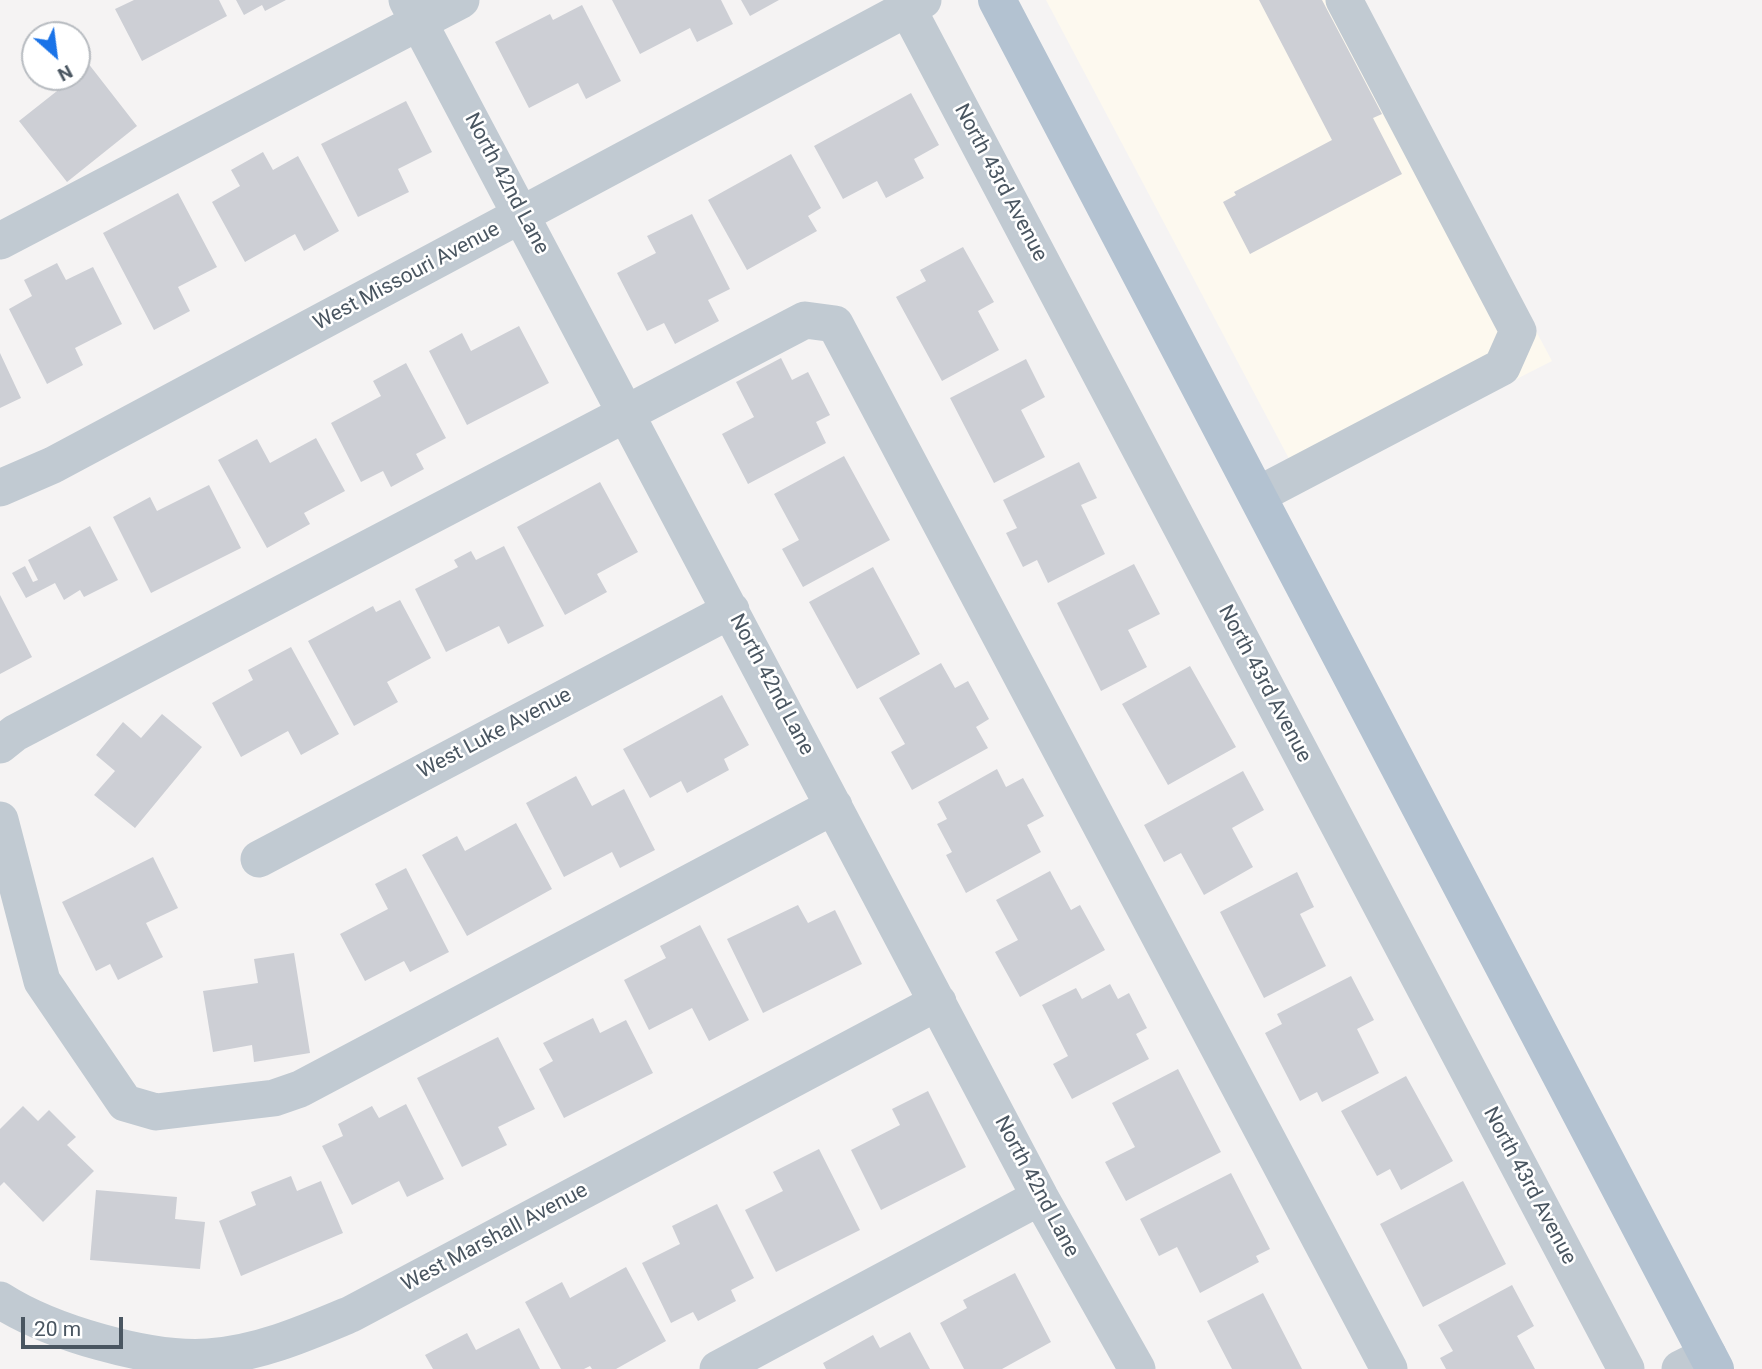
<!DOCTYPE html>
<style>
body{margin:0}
#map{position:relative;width:1762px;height:1369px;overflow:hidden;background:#f5f3f3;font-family:Roboto,sans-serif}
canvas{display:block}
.north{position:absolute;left:21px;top:21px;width:70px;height:70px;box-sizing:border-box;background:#fff;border:2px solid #b7bbc0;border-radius:50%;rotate:152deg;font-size:19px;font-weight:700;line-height:28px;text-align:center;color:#4a5661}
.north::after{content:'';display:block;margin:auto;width:24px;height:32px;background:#1a73e8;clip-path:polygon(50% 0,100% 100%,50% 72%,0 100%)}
.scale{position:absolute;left:21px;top:1317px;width:102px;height:32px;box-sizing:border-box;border:4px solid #4a5661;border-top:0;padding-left:9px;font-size:21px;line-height:24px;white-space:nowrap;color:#4a5661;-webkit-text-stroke:5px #fff;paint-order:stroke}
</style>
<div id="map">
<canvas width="1762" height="1369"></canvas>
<div class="north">N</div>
<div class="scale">20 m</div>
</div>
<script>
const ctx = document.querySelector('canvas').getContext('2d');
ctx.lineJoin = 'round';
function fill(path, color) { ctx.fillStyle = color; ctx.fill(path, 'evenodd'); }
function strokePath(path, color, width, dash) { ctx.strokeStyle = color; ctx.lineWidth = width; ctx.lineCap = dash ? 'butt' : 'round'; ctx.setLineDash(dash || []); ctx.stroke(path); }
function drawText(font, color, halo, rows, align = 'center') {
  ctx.font = font + ' Roboto,sans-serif'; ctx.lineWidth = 5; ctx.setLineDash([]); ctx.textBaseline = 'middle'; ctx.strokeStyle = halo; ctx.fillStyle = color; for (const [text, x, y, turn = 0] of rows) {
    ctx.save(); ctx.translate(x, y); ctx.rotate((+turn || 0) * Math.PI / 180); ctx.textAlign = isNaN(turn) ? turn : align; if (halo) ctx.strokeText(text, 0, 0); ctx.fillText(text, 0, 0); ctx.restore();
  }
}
const commercial = new Path2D(`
 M 1046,0 L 1359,0 L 1552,361 L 1304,487 Z`);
const building = new Path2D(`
 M 134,0 L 219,0 L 227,16 L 142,61 L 115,9 Z
 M 236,0 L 286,0 L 265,11 L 262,5 L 244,15 Z
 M 612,0 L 721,0 L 733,24 L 697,42 L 690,28 L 640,54 Z
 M 741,0 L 779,0 L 750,16 Z
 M 1259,0 L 1322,0 L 1382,114 L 1373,118 L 1402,174 L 1250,254 L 1223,202 L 1236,195 L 1234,192 L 1332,140 Z
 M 582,5 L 621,81 L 586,99 L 578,83 L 529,108 L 495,42 L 550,14 L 553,20 Z
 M 77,49 L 137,126 L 67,182 L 19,121 L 57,91 L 46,77 L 77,77 Z
 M 911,93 L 939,145 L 914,159 L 924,178 L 886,198 L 877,181 L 843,199 L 814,146 Z
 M 406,101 L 432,152 L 398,169 L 409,192 L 358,217 L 321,144 Z
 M 263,152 L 273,170 L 298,156 L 339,231 L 304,251 L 295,234 L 245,262 L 212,202 L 240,186 L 231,170 Z
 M 791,154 L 821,208 L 808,216 L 817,231 L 747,270 L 708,200 Z
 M 178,193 L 217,267 L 178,287 L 190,311 L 154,330 L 103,233 Z
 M 692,214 L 730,289 L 708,300 L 719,321 L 675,344 L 664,323 L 647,331 L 617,273 L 656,253 L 647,236 Z
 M 963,247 L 994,302 L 978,311 L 999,350 L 942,381 L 896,297 L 926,281 L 920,270 Z
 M 57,263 L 66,280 L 93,267 L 122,324 L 75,348 L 83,365 L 47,384 L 9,309 L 32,296 L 24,280 Z
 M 519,326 L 549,383 L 467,425 L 429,351 L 462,333 L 471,351 Z
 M 0,353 L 21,398 L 0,408 Z
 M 781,358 L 792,380 L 808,372 L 830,415 L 816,422 L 826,443 L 748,484 L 722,434 L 754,417 L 736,382 Z
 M 1026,359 L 1045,397 L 1021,410 L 1045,457 L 994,483 L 950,398 Z
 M 406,363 L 446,438 L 416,454 L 424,469 L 391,487 L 383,471 L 361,482 L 331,423 L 381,396 L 373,381 Z
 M 316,438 L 345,491 L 304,513 L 310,524 L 267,548 L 218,460 L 257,439 L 270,463 Z
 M 844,456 L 890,540 L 803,587 L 782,549 L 799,540 L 774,494 Z
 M 1079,462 L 1097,498 L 1081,505 L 1105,554 L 1048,583 L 1037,560 L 1023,567 L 1006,533 L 1017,528 L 1003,500 Z
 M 600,482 L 638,552 L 597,574 L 607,592 L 565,615 L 517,527 Z
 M 209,485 L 241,548 L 151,593 L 113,517 L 150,497 L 157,511 Z
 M 90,526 L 118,580 L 84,597 L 80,590 L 64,600 L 55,583 L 26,598 L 12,573 L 25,566 L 33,582 L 38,580 L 28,560 Z
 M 504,546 L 544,626 L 508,644 L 499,626 L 446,652 L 415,589 L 458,567 L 454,560 L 471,551 L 476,560 Z
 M 1134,564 L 1160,614 L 1128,630 L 1147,667 L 1101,691 L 1057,603 Z
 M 873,567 L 920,654 L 857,689 L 809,602 Z
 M 0,595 L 32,657 L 0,674 Z
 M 400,600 L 431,658 L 387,682 L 398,702 L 354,726 L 308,641 L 373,606 L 376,612 Z
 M 291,647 L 339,734 L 301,755 L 288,731 L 241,757 L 212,703 L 253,680 L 248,670 Z
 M 941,663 L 955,688 L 968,681 L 989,719 L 976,727 L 988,748 L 912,790 L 891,752 L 905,744 L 879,698 Z
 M 1190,666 L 1236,747 L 1168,785 L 1122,704 Z
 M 722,695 L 749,745 L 724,759 L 729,770 L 687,793 L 681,781 L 650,798 L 623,749 Z
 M 162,714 L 202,747 L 135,828 L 94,795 L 115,771 L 96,755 L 123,722 L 141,738 Z
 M 997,769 L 1006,787 L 1023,778 L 1044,816 L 1027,825 L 1041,852 L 966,893 L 946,855 L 952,852 L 937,824 L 947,819 L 938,802 Z
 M 1243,771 L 1264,810 L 1232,828 L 1253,867 L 1204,895 L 1181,853 L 1164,862 L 1144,825 Z
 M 576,776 L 592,806 L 624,789 L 655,850 L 620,868 L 612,852 L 564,877 L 526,803 Z
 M 516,823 L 552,889 L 467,936 L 422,855 L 457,836 L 465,851 Z
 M 153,857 L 178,908 L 146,923 L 163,957 L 118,980 L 110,964 L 96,971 L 62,902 Z
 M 406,868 L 449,952 L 410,972 L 404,961 L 365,981 L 340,934 L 388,909 L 375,884 Z
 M 1050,871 L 1071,910 L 1080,905 L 1105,950 L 1020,997 L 995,952 L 1018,940 L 996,900 Z
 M 1297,872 L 1314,907 L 1300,914 L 1326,966 L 1264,998 L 1220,912 Z
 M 798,905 L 808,923 L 835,910 L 862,964 L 763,1013 L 727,939 Z
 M 700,925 L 749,1020 L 709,1041 L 692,1008 L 649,1030 L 624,980 L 666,958 L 660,946 Z
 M 294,953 L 310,1053 L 254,1062 L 252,1045 L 213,1052 L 203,991 L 258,983 L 254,959 Z
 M 1351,976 L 1374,1020 L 1357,1029 L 1379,1073 L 1322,1102 L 1317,1092 L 1300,1101 L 1265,1033 L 1282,1024 L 1277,1014 Z
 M 1110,984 L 1118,999 L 1129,993 L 1147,1028 L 1136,1034 L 1149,1059 L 1072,1099 L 1053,1064 L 1068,1056 L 1042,1005 L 1076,988 L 1082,999 Z
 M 593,1018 L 600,1033 L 626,1020 L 653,1073 L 564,1118 L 539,1069 L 553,1061 L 543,1043 Z
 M 498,1037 L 535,1109 L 498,1127 L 507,1145 L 462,1167 L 417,1078 Z
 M 1178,1069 L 1221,1152 L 1126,1201 L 1105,1162 L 1135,1147 L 1112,1103 Z
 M 1406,1076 L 1453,1161 L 1401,1190 L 1390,1169 L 1377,1176 L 1341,1111 Z
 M 928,1091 L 966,1167 L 881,1210 L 851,1150 L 900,1125 L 892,1109 Z
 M 406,1104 L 444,1179 L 407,1197 L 399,1181 L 352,1205 L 322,1146 L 343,1136 L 338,1124 L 372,1106 L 379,1118 Z
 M 23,1106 L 38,1121 L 49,1110 L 76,1137 L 67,1145 L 94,1171 L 43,1222 L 4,1182 L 0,1186 L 0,1129 Z
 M 819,1149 L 860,1230 L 776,1272 L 745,1210 L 783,1191 L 773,1172 Z
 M 1231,1173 L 1270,1249 L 1256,1256 L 1259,1262 L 1200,1293 L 1177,1247 L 1159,1256 L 1140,1219 Z
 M 291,1176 L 297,1191 L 321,1181 L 343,1233 L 241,1276 L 219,1221 L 256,1205 L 251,1192 Z
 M 1463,1181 L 1506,1264 L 1423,1307 L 1380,1224 Z
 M 96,1190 L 177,1197 L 175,1219 L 205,1222 L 200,1269 L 90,1260 Z
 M 717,1204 L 754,1278 L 731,1290 L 736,1301 L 698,1321 L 693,1312 L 671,1323 L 642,1263 L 680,1244 L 672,1226 Z
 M 626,1267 L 666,1341 L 616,1369 L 592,1369 L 590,1366 L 584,1369 L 561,1369 L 525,1302 L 562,1282 L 570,1298 Z
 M 1015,1273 L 1051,1342 L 1002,1369 L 964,1369 L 940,1323 L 967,1308 L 963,1300 Z
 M 1512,1285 L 1534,1326 L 1517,1336 L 1535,1369 L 1446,1369 L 1440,1358 L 1453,1351 L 1438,1325 Z
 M 1263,1293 L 1302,1369 L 1232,1369 L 1207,1321 Z
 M 519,1328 L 540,1369 L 433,1369 L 425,1355 L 467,1333 L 476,1350 Z
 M 910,1332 L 930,1369 L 826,1369 L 823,1363 L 873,1335 L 880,1348 Z`);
const minor = new Path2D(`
 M 407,0 L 1040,1197 L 1137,1369
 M 903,0 L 1626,1369
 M 0,241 L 461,0
 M 0,488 L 53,465 L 923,0
 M 1258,495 L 1502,367 L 1518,331 L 1344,0
 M 0,745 L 15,733 L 805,320 L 835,324 L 1389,1369
 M 0,820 L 42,981 L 125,1103 L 156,1112 L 274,1098 L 300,1089 L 834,806
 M 259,859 L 731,610
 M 0,1300 C 50,1332 148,1361 208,1357 C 258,1354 306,1333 351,1314 L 938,1002
 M 718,1369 L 1040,1197
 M 1680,1369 L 1708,1355`);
const major = new Path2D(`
 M 997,0 L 1715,1369`);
const streetNames = [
 ["North 43rd Avenue",1000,183,62],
 ["North 42nd Lane",506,184,62],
 ["West Missouri Avenue",407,277,-28],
 ["North 43rd Avenue",1264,684,62],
 ["North 42nd Lane",771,685,62],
 ["West Luke Avenue",495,734,-28],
 ["North 43rd Avenue",1529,1186,62],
 ["North 42nd Lane",1036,1187,62],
 ["West Marshall Avenue",495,1238,-28]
];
fill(commercial, '#fdf9ef');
fill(building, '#cdcfd5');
strokePath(minor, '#c1cad2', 37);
strokePath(major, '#b3c2d1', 38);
drawText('21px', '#4a5661', '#fff', streetNames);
</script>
